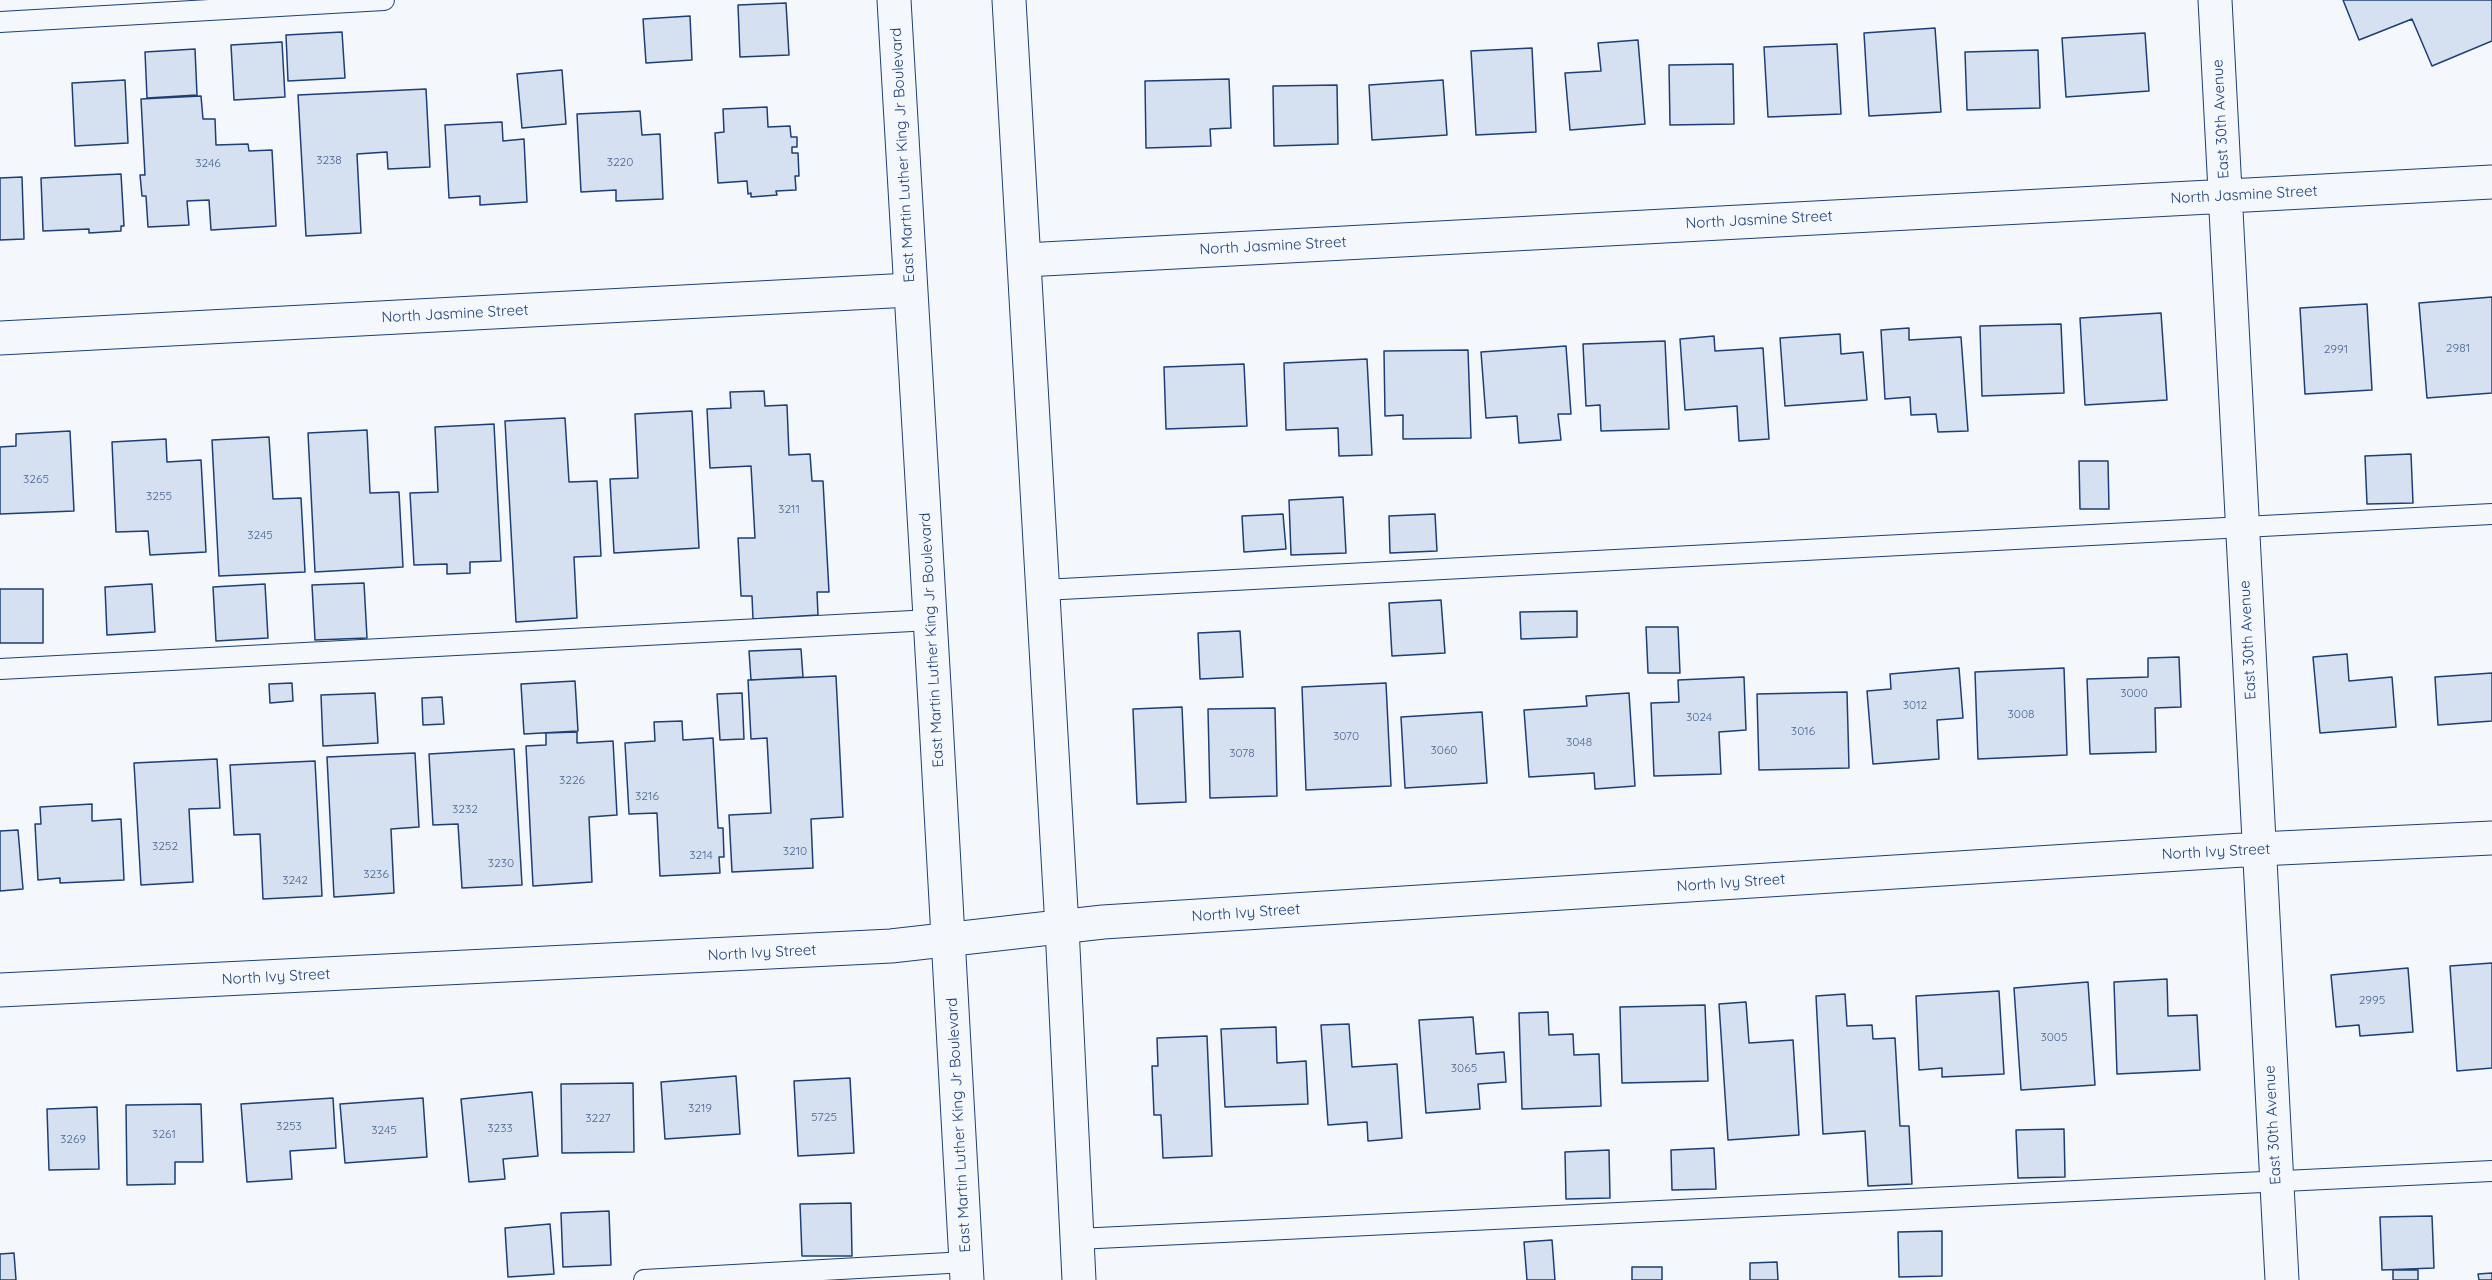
<!DOCTYPE html>
<style>
body{margin:0}
canvas{display:block;background:#f4f7fb}
</style>
<canvas width="2492" height="1280"></canvas>
<script>
const ctx = document.querySelector('canvas').getContext('2d');
ctx.lineJoin = 'round';
function fill(path, color) { ctx.fillStyle = color; ctx.fill(path, 'evenodd'); }
function strokePath(path, color, width, dash) { ctx.strokeStyle = color; ctx.lineWidth = width; ctx.lineCap = dash ? 'butt' : 'round'; ctx.setLineDash(dash || []); ctx.stroke(path); }
function drawText(font, color, halo, rows, align = 'center') {
  ctx.font = font + ' Quicksand,sans-serif'; ctx.lineWidth = 4.5; ctx.setLineDash([]); ctx.textBaseline = 'middle'; ctx.strokeStyle = halo; ctx.fillStyle = color; for (const [text, x, y, turn = 0] of rows) {
    ctx.save(); ctx.translate(x, y); ctx.rotate((+turn || 0) * Math.PI / 180); ctx.textAlign = isNaN(turn) ? turn : align; if (halo) ctx.strokeText(text, 0, 0); ctx.fillText(text, 0, 0); ctx.restore();
  }
}
const building = new Path2D(`
 M 2343,0 L 2492,0 L 2492,41 L 2432,66 L 2412,19 L 2359,40 Z
 M 786,3 L 789,55 L 740,57 L 738,5 Z
 M 690,16 L 692,60 L 646,63 L 643,19 Z
 M 1935,28 L 1941,112 L 1869,116 L 1864,33 Z
 M 342,32 L 345,78 L 288,81 L 286,35 Z
 M 2145,33 L 2149,91 L 2066,97 L 2062,38 Z
 M 1638,40 L 1645,124 L 1570,130 L 1565,73 L 1601,71 L 1598,43 Z
 M 282,42 L 285,97 L 234,100 L 231,45 Z
 M 1837,44 L 1841,114 L 1768,117 L 1764,47 Z
 M 1532,48 L 1536,132 L 1476,135 L 1471,51 Z
 M 195,49 L 197,95 L 147,98 L 145,52 Z
 M 2038,50 L 2040,108 L 1967,110 L 1965,52 Z
 M 1733,64 L 1734,124 L 1670,125 L 1669,65 Z
 M 562,70 L 566,124 L 522,128 L 517,74 Z
 M 1229,79 L 1231,128 L 1210,129 L 1211,146 L 1146,148 L 1145,81 Z
 M 125,80 L 128,143 L 75,146 L 72,83 Z
 M 1443,80 L 1447,135 L 1372,140 L 1369,85 Z
 M 1337,85 L 1338,144 L 1274,146 L 1273,86 Z
 M 426,89 L 430,167 L 388,169 L 387,152 L 357,154 L 361,233 L 306,236 L 298,95 Z
 M 201,96 L 203,119 L 215,119 L 216,145 L 248,144 L 249,151 L 272,150 L 276,226 L 211,230 L 209,200 L 187,201 L 189,225 L 148,227 L 146,196 L 142,196 L 140,175 L 145,175 L 141,99 Z
 M 767,107 L 768,127 L 790,126 L 791,137 L 797,137 L 797,147 L 792,147 L 792,153 L 798,153 L 799,176 L 795,176 L 796,190 L 776,191 L 777,195 L 751,197 L 751,193 L 748,194 L 747,181 L 718,183 L 715,133 L 724,132 L 723,109 Z
 M 640,111 L 642,135 L 660,134 L 663,199 L 616,201 L 616,190 L 581,192 L 577,114 Z
 M 502,122 L 503,141 L 524,139 L 527,202 L 480,205 L 480,196 L 449,198 L 445,125 Z
 M 121,174 L 124,226 L 121,226 L 121,231 L 89,233 L 89,229 L 43,231 L 41,178 Z
 M 22,177 L 24,239 L 0,240 L 0,178 Z
 M 2492,297 L 2492,393 L 2427,398 L 2419,303 Z
 M 2367,304 L 2372,390 L 2305,394 L 2300,308 Z
 M 2161,313 L 2167,400 L 2085,405 L 2080,318 Z
 M 2061,324 L 2064,393 L 1982,396 L 1980,326 Z
 M 1909,328 L 1909,340 L 1961,337 L 1968,431 L 1938,432 L 1936,414 L 1911,415 L 1910,397 L 1885,399 L 1881,330 Z
 M 1840,334 L 1841,354 L 1863,352 L 1867,400 L 1785,406 L 1780,338 Z
 M 1714,336 L 1715,351 L 1763,348 L 1769,439 L 1739,441 L 1737,406 L 1685,410 L 1680,339 Z
 M 1665,341 L 1669,429 L 1601,431 L 1600,405 L 1586,406 L 1583,344 Z
 M 1566,346 L 1571,414 L 1558,414 L 1561,440 L 1519,443 L 1517,416 L 1486,418 L 1481,352 Z
 M 1468,350 L 1471,438 L 1403,439 L 1403,415 L 1385,416 L 1384,351 Z
 M 1367,359 L 1372,455 L 1339,456 L 1338,428 L 1286,430 L 1284,363 Z
 M 1244,364 L 1247,426 L 1166,429 L 1164,367 Z
 M 764,391 L 765,406 L 787,405 L 789,455 L 810,454 L 812,481 L 823,481 L 829,592 L 817,592 L 818,615 L 753,619 L 752,596 L 741,596 L 738,538 L 755,538 L 751,466 L 710,468 L 707,409 L 731,408 L 730,392 Z
 M 692,411 L 699,548 L 614,553 L 610,479 L 638,478 L 635,414 Z
 M 565,418 L 569,482 L 597,481 L 601,556 L 574,557 L 577,618 L 516,622 L 505,421 Z
 M 494,424 L 501,561 L 470,562 L 470,573 L 447,574 L 447,564 L 414,565 L 410,493 L 438,492 L 435,427 Z
 M 367,430 L 370,493 L 399,492 L 403,567 L 315,572 L 308,433 Z
 M 70,431 L 74,511 L 0,514 L 0,447 L 16,446 L 16,434 Z
 M 269,437 L 273,499 L 301,498 L 305,572 L 219,576 L 212,440 Z
 M 166,439 L 167,462 L 201,460 L 206,552 L 150,555 L 148,531 L 116,532 L 112,442 Z
 M 2411,454 L 2413,503 L 2367,504 L 2365,456 Z
 M 2079,461 L 2108,461 L 2109,509 L 2080,509 Z
 M 1343,497 L 1346,553 L 1291,555 L 1289,500 Z
 M 1283,514 L 1286,549 L 1244,552 L 1242,516 Z
 M 1435,514 L 1437,551 L 1390,553 L 1389,516 Z
 M 364,583 L 367,638 L 315,640 L 312,585 Z
 M 152,584 L 155,632 L 107,635 L 105,587 Z
 M 265,584 L 268,638 L 216,641 L 213,587 Z
 M 0,589 L 43,589 L 43,643 L 0,643 Z
 M 1441,600 L 1445,653 L 1392,656 L 1389,603 Z
 M 1577,611 L 1577,637 L 1521,639 L 1520,612 Z
 M 1646,627 L 1678,627 L 1680,673 L 1648,673 Z
 M 1240,631 L 1243,677 L 1200,679 L 1198,633 Z
 M 801,649 L 803,677 L 751,680 L 749,651 Z
 M 2347,654 L 2349,681 L 2392,677 L 2396,727 L 2320,733 L 2313,657 Z
 M 2179,657 L 2181,707 L 2155,708 L 2156,752 L 2090,754 L 2087,679 L 2148,677 L 2148,658 Z
 M 1959,668 L 1963,718 L 1937,720 L 1939,759 L 1873,764 L 1867,691 L 1891,689 L 1890,674 Z
 M 2064,668 L 2067,755 L 1978,759 L 1975,672 Z
 M 2492,673 L 2492,721 L 2438,725 L 2435,677 Z
 M 836,676 L 843,817 L 811,819 L 813,868 L 732,872 L 729,815 L 771,813 L 767,738 L 751,739 L 748,680 Z
 M 1744,677 L 1746,730 L 1719,732 L 1721,774 L 1654,776 L 1651,703 L 1679,702 L 1678,680 Z
 M 575,681 L 578,731 L 524,734 L 521,684 Z
 M 292,683 L 293,701 L 270,703 L 269,684 Z
 M 1386,683 L 1391,786 L 1306,790 L 1302,687 Z
 M 1847,692 L 1849,768 L 1759,770 L 1757,694 Z
 M 375,693 L 378,743 L 323,746 L 321,695 Z
 M 742,693 L 744,739 L 720,740 L 717,694 Z
 M 1629,693 L 1635,786 L 1595,789 L 1594,773 L 1529,777 L 1524,710 L 1587,706 L 1586,696 Z
 M 442,697 L 444,724 L 423,725 L 422,698 Z
 M 1182,707 L 1186,802 L 1137,804 L 1133,709 Z
 M 1275,708 L 1277,796 L 1210,798 L 1208,709 Z
 M 1482,712 L 1487,783 L 1405,788 L 1401,717 Z
 M 682,721 L 683,740 L 713,738 L 718,828 L 723,828 L 724,857 L 719,857 L 720,873 L 660,876 L 657,813 L 629,814 L 625,743 L 655,741 L 654,722 Z
 M 577,732 L 577,743 L 613,741 L 617,815 L 589,817 L 592,882 L 533,886 L 526,746 L 546,745 L 546,733 Z
 M 514,749 L 522,885 L 462,888 L 458,824 L 433,825 L 429,754 Z
 M 415,753 L 419,827 L 391,829 L 394,893 L 334,897 L 327,757 Z
 M 217,759 L 220,808 L 189,809 L 193,882 L 141,885 L 134,763 Z
 M 315,761 L 322,896 L 263,899 L 260,834 L 234,835 L 230,765 Z
 M 92,804 L 92,821 L 121,819 L 124,880 L 60,883 L 60,878 L 38,880 L 35,824 L 41,824 L 40,807 Z
 M 18,830 L 23,889 L 0,891 L 0,831 Z
 M 2492,963 L 2492,1068 L 2457,1071 L 2450,966 Z
 M 2408,968 L 2413,1032 L 2360,1036 L 2359,1025 L 2336,1027 L 2331,975 Z
 M 2167,979 L 2168,1016 L 2197,1015 L 2200,1070 L 2117,1074 L 2114,982 Z
 M 2088,982 L 2095,1085 L 2021,1090 L 2014,988 Z
 M 1999,991 L 2004,1074 L 1942,1077 L 1942,1068 L 1919,1070 L 1916,996 Z
 M 1845,994 L 1847,1026 L 1872,1025 L 1873,1039 L 1895,1038 L 1900,1126 L 1909,1126 L 1912,1184 L 1868,1186 L 1865,1131 L 1823,1134 L 1816,996 Z
 M 1746,1002 L 1749,1043 L 1793,1040 L 1799,1135 L 1728,1140 L 1719,1004 Z
 M 1705,1005 L 1708,1081 L 1622,1083 L 1620,1007 Z
 M 1548,1012 L 1549,1035 L 1573,1034 L 1574,1055 L 1599,1054 L 1601,1106 L 1522,1109 L 1519,1013 Z
 M 1473,1017 L 1476,1054 L 1504,1052 L 1506,1082 L 1478,1084 L 1480,1109 L 1426,1113 L 1419,1020 Z
 M 1349,1024 L 1352,1067 L 1397,1064 L 1402,1138 L 1368,1141 L 1367,1122 L 1328,1125 L 1321,1025 Z
 M 1276,1027 L 1277,1063 L 1306,1061 L 1308,1104 L 1225,1107 L 1221,1029 Z
 M 1207,1036 L 1212,1156 L 1163,1158 L 1161,1115 L 1154,1115 L 1152,1066 L 1158,1066 L 1157,1038 Z
 M 736,1076 L 740,1134 L 665,1139 L 661,1082 Z
 M 850,1078 L 854,1153 L 798,1156 L 794,1081 Z
 M 633,1083 L 634,1152 L 562,1153 L 561,1084 Z
 M 532,1092 L 538,1156 L 503,1159 L 505,1179 L 469,1182 L 461,1099 Z
 M 333,1098 L 336,1148 L 290,1151 L 292,1179 L 247,1182 L 241,1104 Z
 M 423,1098 L 427,1157 L 345,1163 L 340,1104 Z
 M 201,1104 L 203,1162 L 175,1162 L 175,1184 L 127,1185 L 126,1105 Z
 M 97,1107 L 99,1169 L 49,1170 L 47,1109 Z
 M 2064,1129 L 2065,1177 L 2018,1178 L 2016,1130 Z
 M 1714,1148 L 1716,1189 L 1672,1190 L 1671,1150 Z
 M 1609,1150 L 1610,1198 L 1566,1199 L 1565,1152 Z
 M 851,1203 L 852,1256 L 802,1256 L 800,1204 Z
 M 609,1211 L 611,1265 L 563,1267 L 561,1213 Z
 M 2432,1216 L 2434,1268 L 2382,1270 L 2380,1217 Z
 M 550,1224 L 554,1274 L 508,1277 L 505,1228 Z
 M 1942,1231 L 1942,1276 L 1899,1277 L 1898,1232 Z
 M 1552,1240 L 1555,1280 L 1527,1280 L 1524,1242 Z
 M 14,1253 L 16,1280 L 0,1280 L 0,1254 Z
 M 1777,1262 L 1778,1280 L 1750,1280 L 1750,1263 Z
 M 1632,1267 L 1662,1267 L 1662,1280 L 1632,1280 Z
 M 2393,1270 L 2418,1270 L 2418,1280 L 2393,1280 Z
 M 2492,1273 L 2492,1280 L 2479,1280 L 2478,1274 Z`);
const lane = new Path2D(`
 M 0,22 L 384,0
 M 1043,590 L 2492,514
 M 0,669 L 931,620
 M 1077,1239 L 2492,1171
 M 644,1280 L 966,1262`);
const street = new Path2D(`
 M 2215,0 L 2282,1280
 M 1025,260 L 2492,182
 M 0,338 L 910,290
 M 0,990 L 891,946 L 1103,922 L 2259,849 L 2492,838`);
const secondary = new Path2D(`
 M 894,0 C 917,427 946,853 967,1280
 M 1009,0 L 1062,927 L 1079,1280`);
const numberNames = [
 ["3238",329,160],
 ["3220",620,162],
 ["3246",208,163],
 ["2981",2458,348],
 ["2991",2336,349],
 ["3265",36,479],
 ["3255",159,496],
 ["3211",789,509],
 ["3245",260,535],
 ["3000",2134,693],
 ["3012",1915,705],
 ["3008",2021,714],
 ["3024",1699,717],
 ["3016",1803,731],
 ["3070",1346,736],
 ["3048",1579,742],
 ["3060",1444,750],
 ["3078",1242,753],
 ["3226",572,780],
 ["3216",647,796],
 ["3232",465,809],
 ["3252",165,846],
 ["3210",795,851],
 ["3214",701,855],
 ["3230",501,863],
 ["3236",376,874],
 ["3242",295,880],
 ["2995",2372,1000],
 ["3005",2054,1037],
 ["3065",1464,1068],
 ["3219",700,1108],
 ["5725",824,1117],
 ["3227",598,1118],
 ["3253",289,1126],
 ["3233",500,1128],
 ["3245",384,1130],
 ["3261",164,1134],
 ["3269",73,1139]
];
const streetNames = [
 ["East 30th Avenue",2221,119,-93],
 ["East Martin Luther King Jr Boulevard",903,155,-93],
 ["North Jasmine Street",2244,195,-3],
 ["North Jasmine Street",1759,220,-3],
 ["North Jasmine Street",1273,246,-3],
 ["North Jasmine Street",455,314,-3],
 ["East Martin Luther King Jr Boulevard",932,640,-93],
 ["East 30th Avenue",2248,640,-93],
 ["North Ivy Street",2216,852,-3],
 ["North Ivy Street",1731,883,-4],
 ["North Ivy Street",1246,913,-4],
 ["North Ivy Street",762,953,-3],
 ["North Ivy Street",276,977,-3],
 ["East Martin Luther King Jr Boulevard",959,1125,-93],
 ["East 30th Avenue",2273,1125,-93]
];
fill(building, '#d5e0f0');
strokePath(building, '#1d3f73', 1.5);
strokePath(lane, '#1d3f73', 22);
strokePath(street, '#1d3f73', 35);
strokePath(secondary, '#1d3f73', 35);
strokePath(lane, '#f4f7fb', 20);
strokePath(street, '#f4f7fb', 33);
strokePath(secondary, '#f4f7fb', 33);
drawText('12px', '#4b6792', null, numberNames);
drawText('15px', '#1d3f73', '#f4f7fb', streetNames);
</script>
